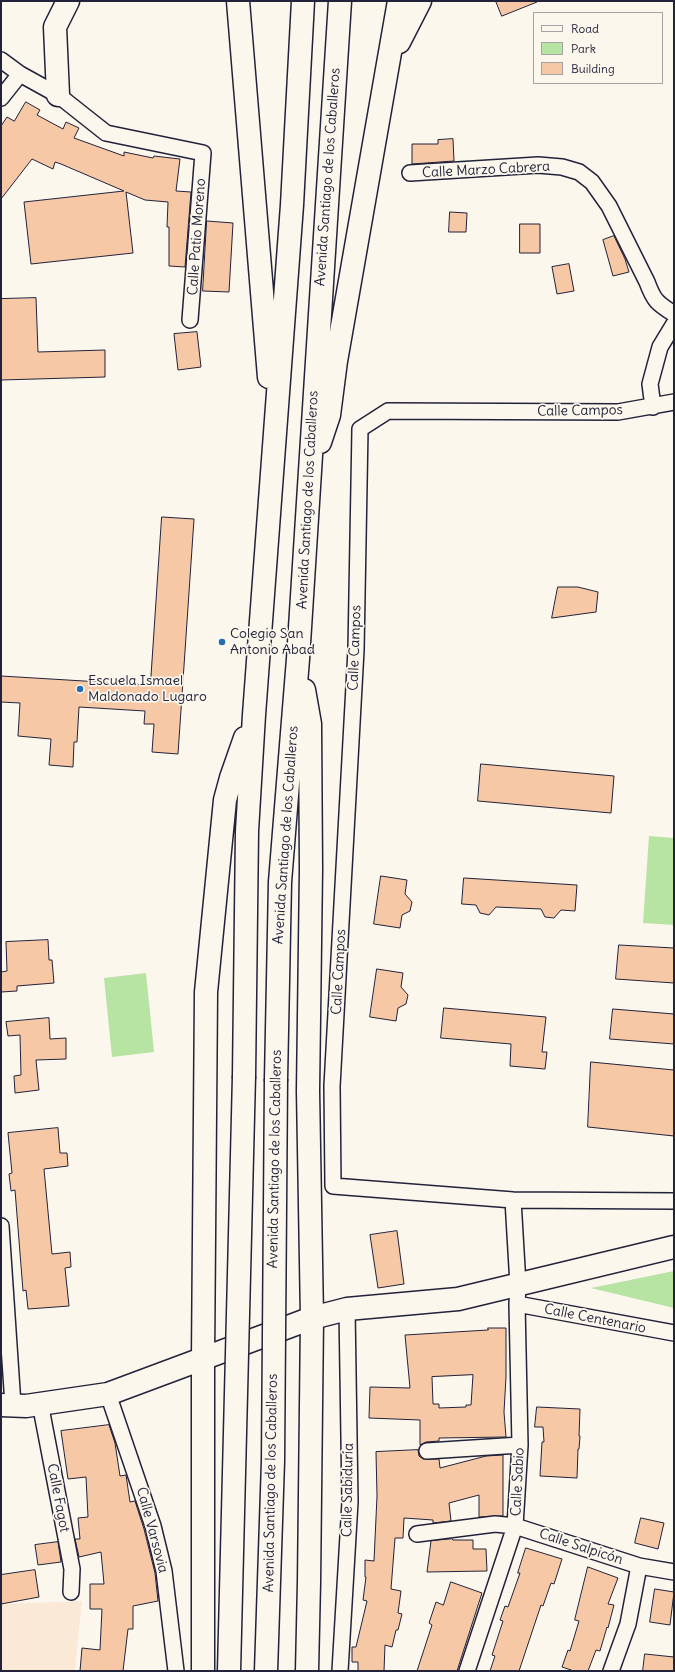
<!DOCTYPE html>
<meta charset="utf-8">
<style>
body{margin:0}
#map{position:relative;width:675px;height:1672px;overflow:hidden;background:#fbf7ec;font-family:Delius,sans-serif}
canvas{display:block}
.frame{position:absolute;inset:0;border:2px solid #22223b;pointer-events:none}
.legend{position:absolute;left:533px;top:12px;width:130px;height:72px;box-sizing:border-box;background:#fbf7ec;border:1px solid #a4a2a5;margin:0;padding:5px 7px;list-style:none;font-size:12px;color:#22223b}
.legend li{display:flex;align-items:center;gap:8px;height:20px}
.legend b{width:20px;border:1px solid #a4a2a5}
</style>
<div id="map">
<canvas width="675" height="1672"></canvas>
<div class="frame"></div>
<ul class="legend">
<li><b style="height:5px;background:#fbf7ec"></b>Road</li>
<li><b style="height:11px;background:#b7e4a3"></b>Park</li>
<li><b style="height:11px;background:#f6c8a5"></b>Building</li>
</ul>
</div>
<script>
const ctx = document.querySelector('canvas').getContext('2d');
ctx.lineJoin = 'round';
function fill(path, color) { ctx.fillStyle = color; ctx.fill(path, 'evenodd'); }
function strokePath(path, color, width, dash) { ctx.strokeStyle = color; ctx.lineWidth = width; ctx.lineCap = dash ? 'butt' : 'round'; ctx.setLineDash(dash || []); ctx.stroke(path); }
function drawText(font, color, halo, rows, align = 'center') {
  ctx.font = font + ' Delius,sans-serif'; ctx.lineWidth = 3.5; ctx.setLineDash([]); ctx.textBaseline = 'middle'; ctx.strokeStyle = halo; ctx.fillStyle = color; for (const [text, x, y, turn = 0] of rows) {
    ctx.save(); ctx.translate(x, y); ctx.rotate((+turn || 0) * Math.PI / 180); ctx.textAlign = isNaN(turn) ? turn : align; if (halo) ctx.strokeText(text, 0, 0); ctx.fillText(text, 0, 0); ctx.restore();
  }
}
const built = new Path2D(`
 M 82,1601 L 75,1671 L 1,1671 L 1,1604 Z`);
const green = new Path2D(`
 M 649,836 L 674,838 L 674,925 L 643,923 Z
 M 146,973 L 154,1052 L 112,1057 L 104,978 Z
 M 674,1271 L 674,1308 L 591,1288 Z`);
const building = new Path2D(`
 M 496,1 L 537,1 L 537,2 L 502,16 Z
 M 26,102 L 40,110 L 37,115 L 63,129 L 66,122 L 79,128 L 74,138 L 124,156 L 124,152 L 153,158 L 154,156 L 180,159 L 176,191 L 191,192 L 185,267 L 169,266 L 169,227 L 167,227 L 168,202 L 145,200 L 126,192 L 133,253 L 31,264 L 24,202 L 124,191 L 61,164 L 55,162 L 53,169 L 32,159 L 1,199 L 1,126 L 7,117 L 14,121 Z
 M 453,139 L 454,161 L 412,164 L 412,144 L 438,144 L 438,140 Z
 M 450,212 L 467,213 L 466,232 L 449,232 Z
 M 207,221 L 233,223 L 229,292 L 203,291 Z
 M 520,224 L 540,224 L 540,253 L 520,253 Z
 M 614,236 L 625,259 L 629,272 L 613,276 L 603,240 Z
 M 569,264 L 574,291 L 557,294 L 552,267 Z
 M 36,298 L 38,352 L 105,350 L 105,377 L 1,380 L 1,299 Z
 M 197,332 L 201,367 L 178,370 L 174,334 Z
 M 162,517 L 194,519 L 178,754 L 152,752 L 154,724 L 144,724 L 145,711 L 79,707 L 77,742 L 74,742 L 73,767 L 49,765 L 51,739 L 18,736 L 20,703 L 1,702 L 1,676 L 150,685 Z
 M 558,587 L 578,587 L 598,592 L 596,612 L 552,618 Z
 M 481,764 L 614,776 L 611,813 L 478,801 Z
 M 381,876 L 407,880 L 405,894 L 412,902 L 410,911 L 402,915 L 400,928 L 374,924 Z
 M 464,878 L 577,885 L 575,911 L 561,910 L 554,918 L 545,917 L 541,909 L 496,907 L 489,915 L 480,913 L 476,905 L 462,904 Z
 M 48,940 L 49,960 L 52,960 L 54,983 L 17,986 L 17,991 L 1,992 L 1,972 L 7,971 L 6,942 Z
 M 619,945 L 674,948 L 674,983 L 616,979 Z
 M 377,969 L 403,973 L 401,987 L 408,995 L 406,1004 L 398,1008 L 396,1021 L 370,1017 Z
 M 444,1008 L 546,1017 L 542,1052 L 547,1052 L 545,1069 L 510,1066 L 511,1044 L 441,1038 Z
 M 613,1009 L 674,1014 L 674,1044 L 610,1039 Z
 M 49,1018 L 50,1039 L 66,1038 L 66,1059 L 36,1060 L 39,1090 L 15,1093 L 14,1076 L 21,1075 L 20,1035 L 8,1036 L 6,1022 Z
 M 591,1062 L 674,1070 L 674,1136 L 588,1127 Z
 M 58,1128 L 60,1153 L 67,1153 L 68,1166 L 44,1169 L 52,1254 L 70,1252 L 71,1267 L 65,1268 L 69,1306 L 28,1309 L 26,1290 L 23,1291 L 15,1190 L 11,1191 L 9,1174 L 12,1173 L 8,1133 Z
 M 397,1231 L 404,1284 L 378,1288 L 370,1235 Z
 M 488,1328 L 506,1328 L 506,1377 L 504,1412 L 506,1437 L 439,1438 L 439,1441 L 426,1442 L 420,1445 L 420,1420 L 369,1418 L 370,1387 L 410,1388 L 405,1335 L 488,1330 ZM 473,1375 L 471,1405 L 466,1405 L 466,1407 L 439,1408 L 439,1404 L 433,1404 L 432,1377 Z
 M 537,1407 L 580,1409 L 579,1436 L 580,1436 L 579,1449 L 578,1449 L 577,1478 L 540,1476 L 542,1442 L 544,1442 L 543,1427 L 535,1427 Z
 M 109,1425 L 115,1443 L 120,1476 L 126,1475 L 130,1502 L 135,1501 L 144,1529 L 155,1573 L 158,1601 L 133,1606 L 133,1629 L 128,1629 L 123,1671 L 80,1671 L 82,1648 L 100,1650 L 102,1609 L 90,1609 L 90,1584 L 104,1584 L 101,1552 L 79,1557 L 75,1539 L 80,1539 L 78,1518 L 88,1517 L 86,1477 L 68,1479 L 61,1431 Z
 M 418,1450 L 419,1456 L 423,1459 L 439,1459 L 440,1468 L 486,1456 L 503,1455 L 503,1516 L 479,1517 L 479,1495 L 449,1503 L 451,1521 L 433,1523 L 433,1520 L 404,1518 L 403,1538 L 395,1538 L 391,1589 L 401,1591 L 398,1613 L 402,1614 L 398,1630 L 396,1630 L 392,1647 L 385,1645 L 384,1671 L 358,1671 L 358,1662 L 352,1662 L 352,1647 L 356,1647 L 367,1601 L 363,1600 L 366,1577 L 365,1577 L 365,1560 L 374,1561 L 377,1496 L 376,1452 Z
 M 641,1518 L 664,1523 L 658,1549 L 635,1543 Z
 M 452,1539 L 453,1540 L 473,1540 L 473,1549 L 486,1549 L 487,1571 L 427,1572 L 431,1541 Z
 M 58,1542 L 61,1562 L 38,1565 L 35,1545 Z
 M 526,1548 L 562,1559 L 554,1584 L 551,1583 L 543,1606 L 541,1605 L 519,1671 L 490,1671 L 495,1656 L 492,1655 L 503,1621 L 500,1620 L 505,1606 L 508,1607 L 520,1573 L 518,1573 Z
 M 588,1567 L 618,1578 L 608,1604 L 614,1605 L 608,1628 L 607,1627 L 600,1651 L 596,1650 L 588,1671 L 574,1671 L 562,1667 L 568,1650 L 570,1651 L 579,1621 L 575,1620 Z
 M 35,1570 L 39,1597 L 1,1604 L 1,1575 Z
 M 451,1582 L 482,1593 L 457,1671 L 417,1671 L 432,1625 L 429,1623 L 436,1602 L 443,1605 Z
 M 655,1589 L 674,1592 L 670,1625 L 650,1622 Z
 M 645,1654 L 674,1657 L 674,1671 L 643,1671 Z`);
const minor = new Path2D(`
 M 1,60 L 20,74 L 58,95 L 106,133 L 203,153 L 190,320
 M 1,98 L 20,74
 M 410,173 L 538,165 L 562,167 L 579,172 L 592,182 L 609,206 L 647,282 C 654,301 657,303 674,314
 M 674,402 L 618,412 L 388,411 L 360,429 L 356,650 L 332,1086 L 333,1186 L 513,1200 L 674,1201
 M 653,407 L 650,384 L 660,347 L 674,324
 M 1,1226 L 13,1405
 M 517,1304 L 674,1333
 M 108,1394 L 153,1526 L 164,1571 L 176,1671
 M 40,1403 L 72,1569 L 71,1592
 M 427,1451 L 520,1445
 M 417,1534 L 495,1524 L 515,1526 L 639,1566 L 674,1572
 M 340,1671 L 350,1502 L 347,1309
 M 467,1671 L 515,1526 L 520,1445 L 517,1304 L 518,1285 L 513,1200
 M 611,1671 L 628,1624 L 639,1566`);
const primary = new Path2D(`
 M 58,95 L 55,27 L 68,1
 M 1,1405 L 26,1406 L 108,1394 L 312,1318 L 347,1309 L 458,1299 L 674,1247`);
const motorway = new Path2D(`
 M 238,1 L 269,377
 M 399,42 L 420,1
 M 320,442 L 329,415 L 336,361 L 399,1
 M 304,690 L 310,724 L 311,869 L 308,1091 L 312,1318 L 309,1582 L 307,1671
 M 244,1076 L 247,831 L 254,715 L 292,205 L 303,1
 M 276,1079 L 280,882 L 298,659 L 340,1
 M 203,1671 L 203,1359 L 206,992 L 225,800 L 231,778 L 245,738`);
const motorwayBridge = new Path2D(`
 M 229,1671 L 244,1076
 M 266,1671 L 273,1461 L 276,1079`);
const markers = [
 [222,642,4,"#1f6fb2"],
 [80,689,4,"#1f6fb2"]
];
const streetNames = [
 ["Calle Marzo Cabrera",486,170,-3],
 ["Avenida Santiago de los Caballeros",328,177,-86],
 ["Calle Patio Moreno",197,237,-86],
 ["Calle Campos",580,411,-1],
 ["Avenida Santiago de los Caballeros",308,500,-87],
 ["Calle Campos",355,648,-88],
 ["Avenida Santiago de los Caballeros",286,835,-86],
 ["Calle Campos",339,972,-87],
 ["Avenida Santiago de los Caballeros",275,1159,-89],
 ["Calle Centenario",595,1319,11],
 ["Calle Sabio",518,1482,-87],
 ["Avenida Santiago de los Caballeros",271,1483,-89],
 ["Calle Sabiduría",348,1490,-89],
 ["Calle Fagot",58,1498,79],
 ["Calle Varsovia",152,1530,75],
 ["Calle Salpicón",581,1547,18]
];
const poiNames = [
 ["Colegio San",230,634],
 ["Antonio Abad",230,650],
 ["Escuela Ismael",88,681],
 ["Maldonado Lugaro",88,697]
];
fill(built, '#fae9d7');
fill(green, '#b7e4a3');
fill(building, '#f6c8a5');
strokePath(building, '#22223b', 1);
strokePath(minor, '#22223b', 18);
strokePath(primary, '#22223b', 25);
strokePath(motorway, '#22223b', 25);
strokePath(minor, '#fbf7ec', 15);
strokePath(primary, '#fbf7ec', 22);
strokePath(motorway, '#fbf7ec', 22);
strokePath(motorwayBridge, '#22223b', 25, []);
strokePath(motorwayBridge, '#fbf7ec', 22);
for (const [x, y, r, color] of markers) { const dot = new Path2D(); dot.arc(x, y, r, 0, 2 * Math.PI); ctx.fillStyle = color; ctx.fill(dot); strokePath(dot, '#fbf7ec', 1.5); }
drawText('14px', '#22223b', '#fbf7ec', streetNames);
drawText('14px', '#22223b', '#fbf7ec', poiNames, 'left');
</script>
